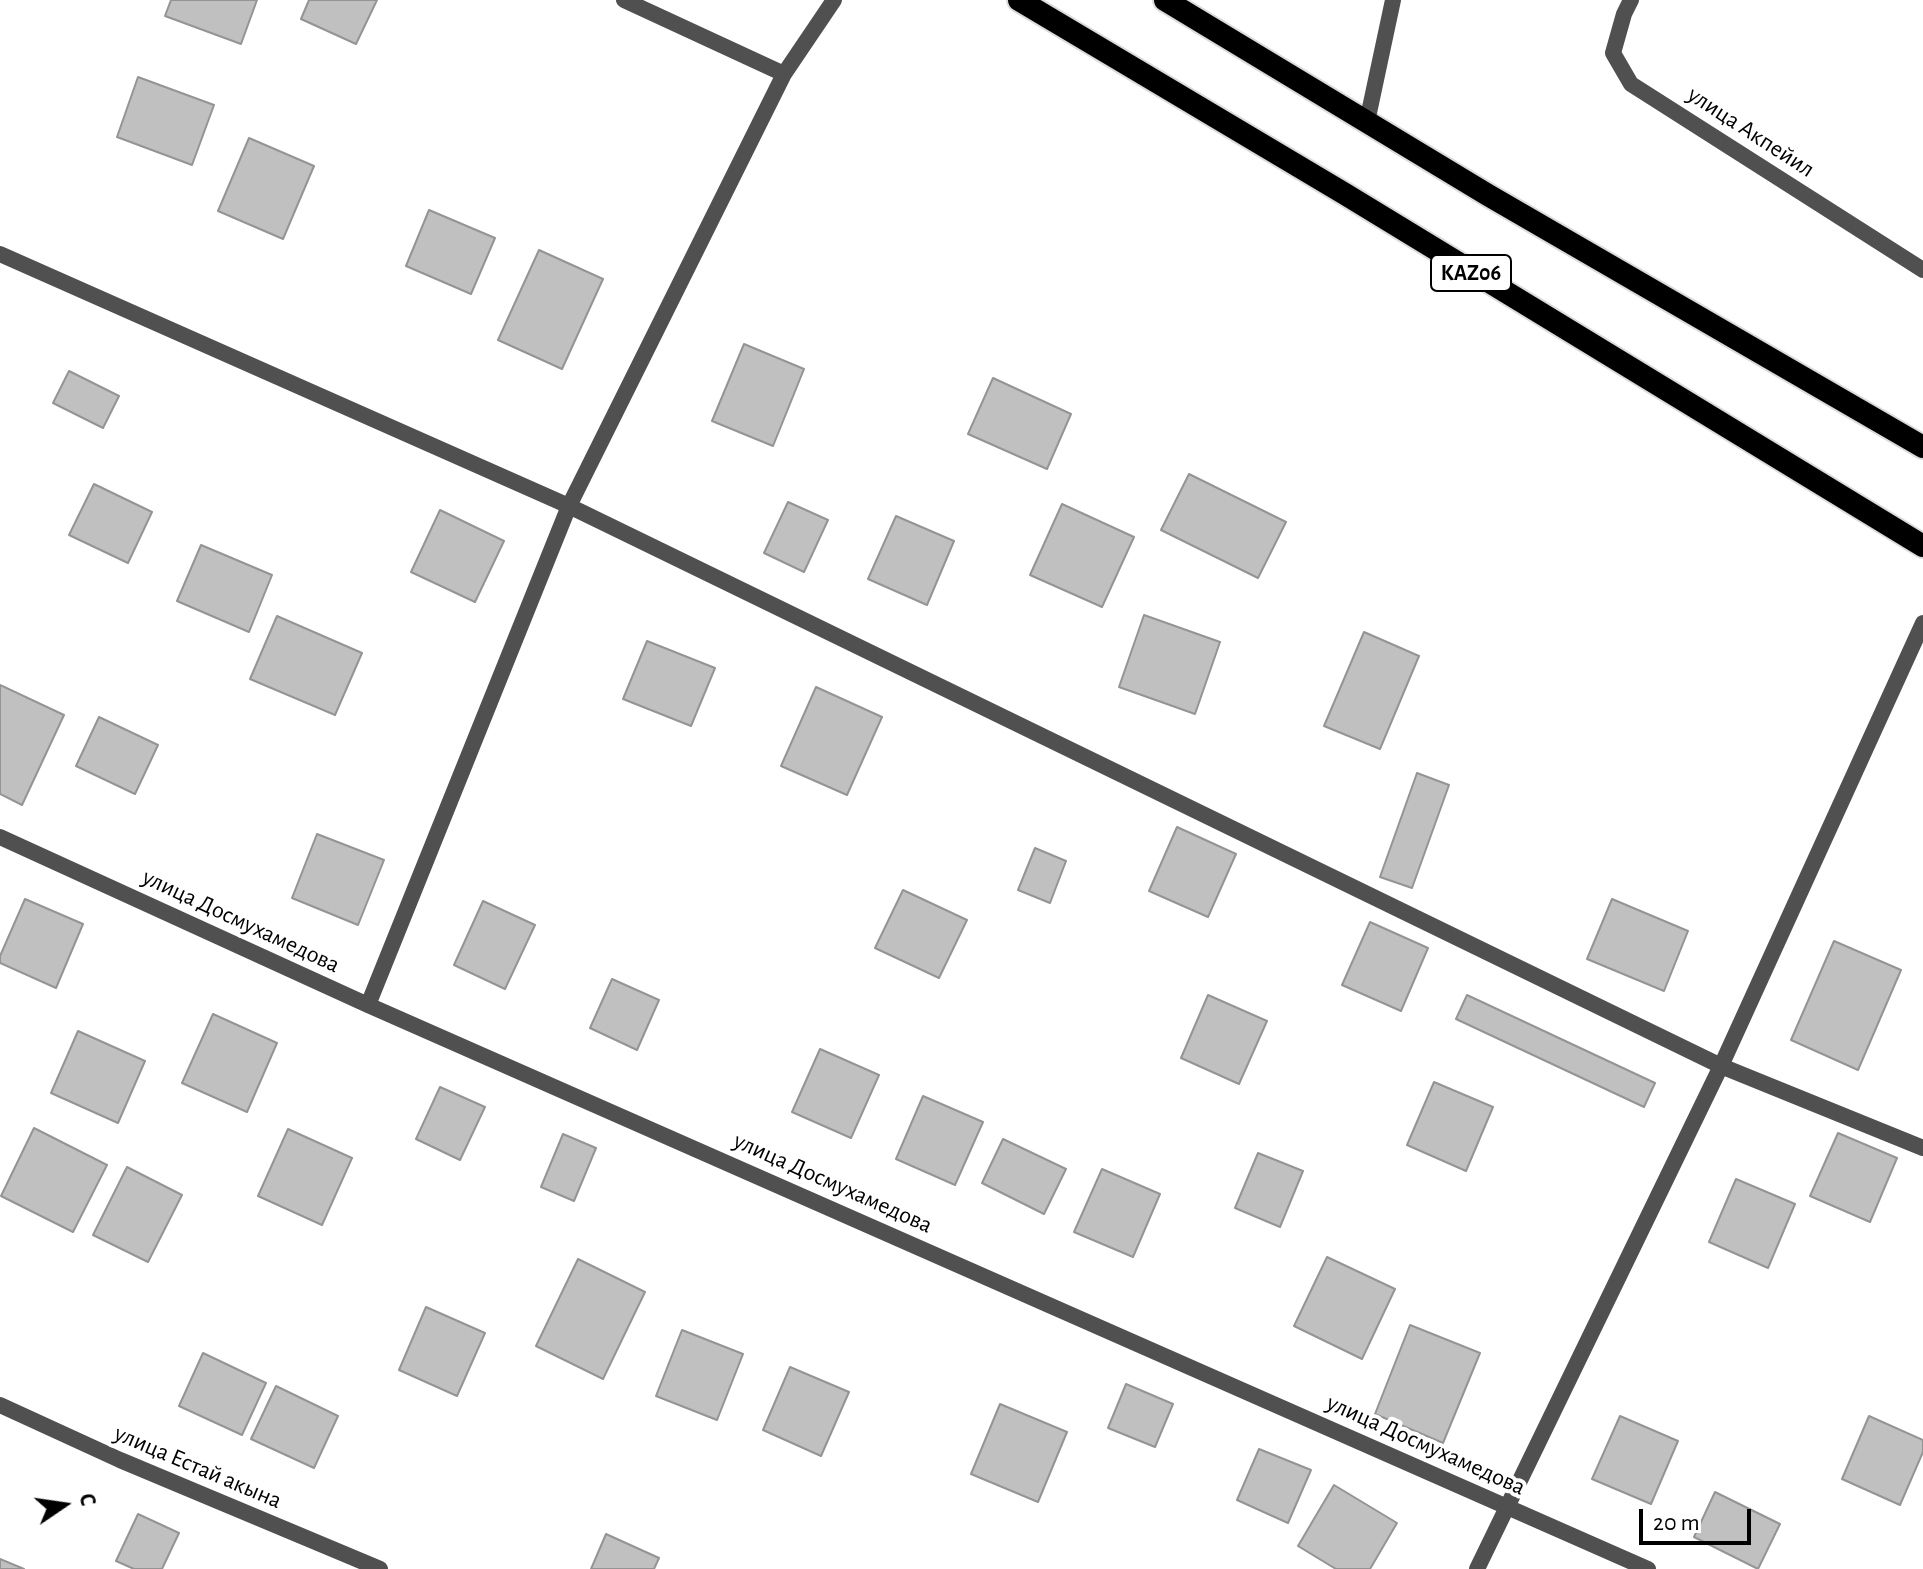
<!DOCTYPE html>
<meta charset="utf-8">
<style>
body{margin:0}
#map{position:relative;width:1923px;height:1569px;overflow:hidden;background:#fff;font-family:"Alegreya Sans",sans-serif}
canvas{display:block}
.north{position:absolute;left:24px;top:1465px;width:80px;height:80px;-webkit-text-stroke:6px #fff;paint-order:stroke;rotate:77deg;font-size:22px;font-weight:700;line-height:32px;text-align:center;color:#000}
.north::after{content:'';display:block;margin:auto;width:28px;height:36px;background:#000;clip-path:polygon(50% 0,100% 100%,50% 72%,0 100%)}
.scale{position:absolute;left:1639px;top:1509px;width:112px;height:36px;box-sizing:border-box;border:4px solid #000;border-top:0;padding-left:10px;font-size:24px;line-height:28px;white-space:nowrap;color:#000;-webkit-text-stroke:6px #fff;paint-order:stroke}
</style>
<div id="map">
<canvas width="1923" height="1569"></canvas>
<div class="north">С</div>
<div class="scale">20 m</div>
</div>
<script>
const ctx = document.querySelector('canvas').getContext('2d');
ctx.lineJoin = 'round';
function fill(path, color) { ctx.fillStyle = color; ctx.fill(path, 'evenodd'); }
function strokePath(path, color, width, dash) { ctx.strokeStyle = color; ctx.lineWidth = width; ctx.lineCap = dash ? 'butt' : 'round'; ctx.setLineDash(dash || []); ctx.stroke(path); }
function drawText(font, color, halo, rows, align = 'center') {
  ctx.font = font + ' "Alegreya Sans",sans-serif'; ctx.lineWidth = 8; ctx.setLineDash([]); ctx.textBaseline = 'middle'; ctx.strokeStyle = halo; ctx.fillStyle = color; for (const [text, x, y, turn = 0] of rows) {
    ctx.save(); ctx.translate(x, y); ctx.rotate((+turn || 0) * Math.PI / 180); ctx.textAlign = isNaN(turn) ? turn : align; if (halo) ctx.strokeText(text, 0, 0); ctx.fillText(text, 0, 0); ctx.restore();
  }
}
const building = new Path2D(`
 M 171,0 L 257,0 L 241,44 L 165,16 Z
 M 309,0 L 377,0 L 356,44 L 301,19 Z
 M 138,77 L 214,105 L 192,165 L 117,137 Z
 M 249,138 L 314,166 L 283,239 L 218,211 Z
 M 429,210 L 495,238 L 471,294 L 406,266 Z
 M 539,250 L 603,279 L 562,369 L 498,340 Z
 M 744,344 L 804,369 L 773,446 L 712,421 Z
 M 69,371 L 119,396 L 103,428 L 53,403 Z
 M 993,378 L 1071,414 L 1047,469 L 968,434 Z
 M 1189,474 L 1286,522 L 1258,578 L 1161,530 Z
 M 94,484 L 152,512 L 128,563 L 69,535 Z
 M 788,502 L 828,520 L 804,572 L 764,553 Z
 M 1062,504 L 1134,537 L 1102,607 L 1030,575 Z
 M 440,510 L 504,541 L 475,602 L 411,572 Z
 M 896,516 L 954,541 L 927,605 L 868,579 Z
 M 201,545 L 272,575 L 249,632 L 177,601 Z
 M 1144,615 L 1220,642 L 1195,714 L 1119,687 Z
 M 277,616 L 362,653 L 335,715 L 250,679 Z
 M 1364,632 L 1419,656 L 1380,749 L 1324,726 Z
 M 647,641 L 715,668 L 691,726 L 623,699 Z
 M 0,685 L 64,715 L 22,805 L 0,794 Z
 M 816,687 L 882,717 L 847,795 L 781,766 Z
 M 99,717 L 158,745 L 135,794 L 76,766 Z
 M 1417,773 L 1449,785 L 1412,888 L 1380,877 Z
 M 1177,827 L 1236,854 L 1208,917 L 1149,891 Z
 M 317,834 L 384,860 L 358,925 L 292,898 Z
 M 1035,848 L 1066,861 L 1050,903 L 1018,890 Z
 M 903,890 L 967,920 L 939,978 L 875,948 Z
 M 25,899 L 83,924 L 56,988 L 0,963 L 0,956 Z
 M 1612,899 L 1688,931 L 1664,991 L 1587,959 Z
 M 483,901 L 535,925 L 505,989 L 454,965 Z
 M 1370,922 L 1428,948 L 1401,1011 L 1342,985 Z
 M 1834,941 L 1901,970 L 1858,1070 L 1791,1040 Z
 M 612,979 L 659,1000 L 637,1050 L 590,1028 Z
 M 1208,995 L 1267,1021 L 1239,1084 L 1181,1058 Z
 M 1467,995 L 1655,1083 L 1644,1107 L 1456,1019 Z
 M 213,1014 L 277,1043 L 247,1112 L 182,1083 Z
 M 78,1031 L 145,1061 L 118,1123 L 51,1093 Z
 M 820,1049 L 879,1075 L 851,1138 L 792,1112 Z
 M 1434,1082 L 1493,1107 L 1466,1171 L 1407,1145 Z
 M 440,1087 L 485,1107 L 460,1160 L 416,1139 Z
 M 923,1096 L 983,1122 L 955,1185 L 896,1159 Z
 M 34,1128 L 107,1165 L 73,1232 L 1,1196 Z
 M 288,1129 L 352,1158 L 322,1225 L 258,1196 Z
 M 1838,1133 L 1897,1158 L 1870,1222 L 1810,1196 Z
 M 563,1134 L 596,1148 L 574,1201 L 541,1187 Z
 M 1003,1139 L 1066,1169 L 1044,1214 L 982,1183 Z
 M 1258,1153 L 1303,1171 L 1280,1227 L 1235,1208 Z
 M 127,1167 L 182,1195 L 148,1262 L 93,1235 Z
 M 1102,1169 L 1160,1194 L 1133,1257 L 1074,1232 Z
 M 1736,1179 L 1795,1204 L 1768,1268 L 1709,1242 Z
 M 1327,1257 L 1395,1289 L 1362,1359 L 1294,1326 Z
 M 578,1259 L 645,1292 L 603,1379 L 536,1346 Z
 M 426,1307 L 485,1333 L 457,1396 L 399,1370 Z
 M 1410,1325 L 1480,1353 L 1443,1443 L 1375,1414 Z
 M 682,1330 L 743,1354 L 717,1420 L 656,1396 Z
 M 203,1353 L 266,1383 L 242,1435 L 179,1406 Z
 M 790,1367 L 849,1392 L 821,1456 L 763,1430 Z
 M 1126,1384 L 1173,1404 L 1155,1447 L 1108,1428 Z
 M 276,1386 L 338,1416 L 314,1468 L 251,1439 Z
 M 1000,1404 L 1067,1432 L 1038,1502 L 971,1474 Z
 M 1620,1416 L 1678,1441 L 1651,1504 L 1592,1479 Z
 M 1869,1416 L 1923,1440 L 1923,1452 L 1900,1505 L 1842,1479 Z
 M 1259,1449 L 1311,1470 L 1288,1523 L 1237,1500 Z
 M 1334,1485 L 1397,1523 L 1370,1569 L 1336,1569 L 1298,1546 Z
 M 1715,1492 L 1780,1524 L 1758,1569 L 1694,1537 Z
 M 138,1514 L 179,1533 L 162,1569 L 134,1569 L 116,1561 Z
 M 606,1534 L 659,1558 L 654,1569 L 591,1569 Z
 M 0,1559 L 24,1569 L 0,1569 Z`);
const service = new Path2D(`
 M 1367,122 L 1393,0`);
const minor = new Path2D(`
 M 624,0 L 784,74
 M 1631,0 L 1624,14 L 1613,53 L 1631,84 L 1923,270
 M 0,254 L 569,506 L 1721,1066 L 1923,1148
 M 0,837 L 368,1005 L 1648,1569
 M 368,1005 L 569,506 L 784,74 L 834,0
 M 0,1405 L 120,1460 L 380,1569
 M 1477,1569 L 1721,1066 L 1923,623`);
const trunk = new Path2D(`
 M 1019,0 L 1345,194 L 1923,546
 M 1165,0 L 1488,195 L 1923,447`);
const shields = [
 [1471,273,80]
];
const shieldNames = [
 ["KАZ06",1471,273]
];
const streetNames = [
 ["улица Акпейил",1751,132,33],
 ["улица Досмухамедова",241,921,25],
 ["улица Досмухамедова",833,1183,24],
 ["улица Досмухамедова",1426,1445,24],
 ["улица Естай акына",198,1467,23]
];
fill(building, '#c0c0c0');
strokePath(building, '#949494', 2);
strokePath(trunk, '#dbdbdb', 26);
strokePath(service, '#505050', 16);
strokePath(minor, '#505050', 16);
strokePath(trunk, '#000', 22);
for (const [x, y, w] of shields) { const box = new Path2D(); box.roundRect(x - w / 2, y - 18, w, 36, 6); ctx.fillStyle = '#fff'; ctx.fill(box); strokePath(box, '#000', 2); }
drawText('bold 22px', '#000', null, shieldNames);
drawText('24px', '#000', '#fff', streetNames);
</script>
